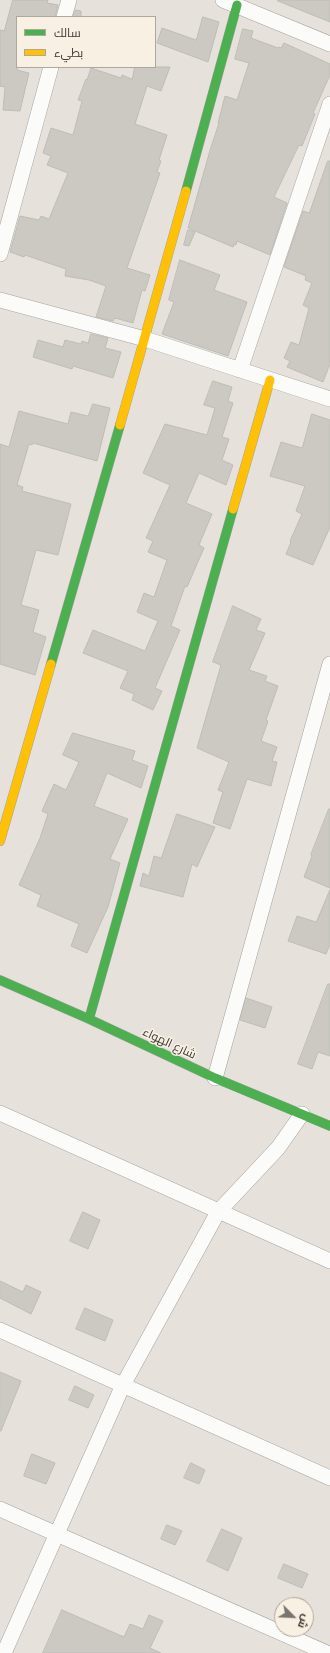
<!DOCTYPE html>
<meta charset="utf-8">
<style>
body{margin:0}
#map{position:relative;width:330px;height:1653px;overflow:hidden;background:#e6e2db;font-family:Poppins,Cairo,sans-serif}
canvas{display:block}
.legend{position:absolute;left:16px;top:16px;width:140px;height:52px;box-sizing:border-box;background:#f8f0e3;border:1px solid #ada79d;margin:0;padding:5px 7px;list-style:none;font-size:12px;color:#3c3934}
.legend li{display:flex;align-items:center;gap:8px;height:20px}
.legend b{width:20px;border:1px solid #ada79d}
.north{position:absolute;left:274px;top:1597px;width:40px;height:40px;box-sizing:border-box;background:#f8f0e3;border:1px solid #ada79d;border-radius:50%;rotate:114deg;font-size:11px;font-weight:700;line-height:16px;text-align:center;color:#3c3934}
.north::after{content:'';display:block;margin:auto;width:14px;height:18px;background:#78746e;clip-path:polygon(50% 0,100% 100%,50% 72%,0 100%)}
</style>
<div id="map">
<canvas width="330" height="1653"></canvas>
<ul class="legend">
<li><b style="height:5px;background:#4caf50"></b>سالك</li>
<li><b style="height:5px;background:#ffc107"></b>بطيء</li>
</ul>
<div class="north">ش</div>
</div>
<script>
const ctx = document.querySelector('canvas').getContext('2d');
ctx.lineJoin = 'round';
function fill(path, color) { ctx.fillStyle = color; ctx.fill(path, 'evenodd'); }
function strokePath(path, color, width, dash) { ctx.strokeStyle = color; ctx.lineWidth = width; ctx.lineCap = dash ? 'butt' : 'round'; ctx.setLineDash(dash || []); ctx.stroke(path); }
function drawText(font, color, halo, rows, align = 'center') {
  ctx.font = font + ' Poppins,Cairo,sans-serif'; ctx.lineWidth = 3; ctx.setLineDash([]); ctx.textBaseline = 'middle'; ctx.strokeStyle = halo; ctx.fillStyle = color; for (const [text, x, y, turn = 0] of rows) {
    ctx.save(); ctx.translate(x, y); ctx.rotate((+turn || 0) * Math.PI / 180); ctx.textAlign = isNaN(turn) ? turn : align; if (halo) ctx.strokeText(text, 0, 0); ctx.fillText(text, 0, 0); ctx.restore();
  }
}
const building = new Path2D(`
 M 13,0 L 48,0 L 47,3 L 58,5 L 55,17 L 17,17 L 17,70 L 29,73 L 20,111 L 3,110 L 5,87 L 0,86 L 0,30 L 4,31 Z
 M 278,0 L 330,0 L 330,22 L 278,1 Z
 M 76,10 L 81,11 L 81,17 L 73,17 Z
 M 203,17 L 219,22 L 208,62 L 157,43 L 162,28 L 196,40 Z
 M 243,29 L 253,31 L 251,38 L 278,48 L 279,47 L 281,48 L 284,43 L 330,64 L 330,75 L 313,113 L 315,114 L 302,146 L 299,145 L 274,197 L 287,203 L 270,255 L 237,241 L 236,245 L 234,244 L 233,247 L 188,228 L 211,147 L 219,123 L 218,123 L 225,96 L 237,100 L 249,63 L 235,59 Z
 M 135,67 L 170,67 L 161,91 L 147,86 L 135,124 L 167,135 L 159,160 L 161,161 L 157,172 L 160,173 L 127,268 L 150,275 L 145,291 L 142,290 L 133,323 L 115,318 L 113,321 L 96,317 L 106,286 L 89,280 L 65,276 L 66,269 L 25,255 L 24,257 L 10,252 L 20,216 L 39,220 L 41,216 L 49,219 L 68,173 L 47,165 L 51,156 L 43,153 L 51,128 L 73,135 L 82,101 L 78,100 L 86,79 L 87,80 L 91,68 L 121,78 L 122,75 L 132,79 Z
 M 328,161 L 330,161 L 330,364 L 323,382 L 287,367 L 290,361 L 284,358 L 291,342 L 299,345 L 309,308 L 303,305 L 312,283 L 305,280 L 306,276 L 284,267 L 303,211 L 309,213 Z
 M 188,230 L 195,232 L 189,246 L 184,245 Z
 M 180,260 L 220,275 L 214,290 L 247,302 L 228,356 L 162,334 L 174,302 L 169,300 Z
 M 91,334 L 108,338 L 105,348 L 121,352 L 113,378 L 73,366 L 72,369 L 33,357 L 38,340 L 63,347 L 65,340 L 81,344 L 82,341 L 88,343 Z
 M 213,381 L 232,387 L 228,401 L 233,403 L 222,437 L 229,439 L 222,460 L 233,465 L 226,485 L 199,473 L 186,503 L 212,514 L 199,545 L 204,548 L 187,587 L 185,586 L 171,626 L 180,630 L 155,688 L 162,691 L 153,710 L 132,700 L 134,694 L 120,688 L 128,671 L 83,653 L 93,630 L 145,651 L 158,621 L 137,612 L 144,593 L 154,597 L 167,560 L 148,552 L 153,541 L 146,538 L 170,485 L 143,473 L 165,424 L 207,435 L 215,408 L 204,405 Z
 M 93,404 L 110,408 L 97,461 L 33,443 L 32,445 L 29,444 L 17,485 L 23,487 L 22,491 L 71,504 L 58,555 L 36,550 L 21,605 L 39,610 L 33,632 L 46,637 L 35,675 L 0,664 L 0,444 L 9,447 L 19,411 L 68,424 L 71,412 L 88,416 Z
 M 312,414 L 330,420 L 330,527 L 313,565 L 286,554 L 291,542 L 290,541 L 302,514 L 296,511 L 305,486 L 270,476 L 281,442 L 302,448 Z
 M 233,606 L 261,619 L 256,630 L 265,633 L 249,670 L 267,676 L 265,681 L 278,686 L 266,720 L 268,721 L 261,741 L 277,747 L 272,761 L 277,762 L 271,786 L 247,779 L 230,829 L 213,823 L 223,792 L 218,790 L 229,762 L 197,748 L 221,665 L 213,662 Z
 M 73,733 L 135,751 L 132,760 L 148,766 L 141,788 L 107,773 L 94,806 L 128,819 L 110,859 L 120,863 L 108,907 L 87,953 L 71,946 L 79,924 L 37,906 L 41,895 L 19,885 L 40,838 L 48,814 L 42,811 L 54,784 L 66,790 L 79,762 L 63,755 Z
 M 329,809 L 330,809 L 330,888 L 304,877 L 312,856 L 311,855 Z
 M 177,814 L 215,827 L 197,867 L 192,864 L 183,897 L 140,886 L 143,873 L 149,876 L 154,856 L 161,858 Z
 M 330,890 L 330,944 L 326,954 L 288,941 L 297,916 L 316,922 Z
 M 328,984 L 330,984 L 330,1056 L 318,1052 L 312,1069 L 298,1064 Z
 M 246,998 L 272,1007 L 265,1028 L 240,1020 Z
 M 83,1212 L 100,1220 L 88,1249 L 70,1241 Z
 M 0,1281 L 23,1292 L 26,1285 L 41,1292 L 31,1314 L 0,1298 Z
 M 85,1308 L 113,1320 L 105,1341 L 76,1329 Z
 M 0,1372 L 21,1381 L 1,1431 L 0,1431 Z
 M 75,1386 L 94,1395 L 88,1408 L 69,1400 Z
 M 32,1454 L 55,1463 L 46,1484 L 24,1476 Z
 M 191,1463 L 205,1470 L 199,1484 L 184,1478 Z
 M 167,1525 L 182,1531 L 175,1545 L 161,1539 Z
 M 222,1529 L 242,1538 L 228,1571 L 207,1561 Z
 M 284,1564 L 308,1574 L 302,1588 L 278,1578 Z
 M 62,1610 L 124,1637 L 130,1624 L 143,1629 L 149,1615 L 163,1621 L 150,1648 L 161,1653 L 43,1653 Z`);
const street = new Path2D(`
 M 223,0 L 330,44
 M 64,17 L 69,0
 M 0,254 L 51,67
 M 0,300 L 145,339 L 330,399
 M 240,370 L 330,104
 M 215,1078 L 330,664
 M 0,1113 L 330,1261
 M 0,1330 L 330,1478
 M 0,1509 L 327,1653
 M 4,1653 L 123,1385 L 218,1212 L 278,1148 L 302,1114`);
const fast = new Path2D(`
 M 186,191 L 237,5
 M 51,664 L 120,425
 M 0,980 L 89,1019 L 215,1078 L 330,1126
 M 89,1019 L 233,509`);
const slow = new Path2D(`
 M 120,425 L 186,191
 M 233,509 L 270,380
 M 0,841 L 51,664`);
const streetNames = [
 ["شارع الهواء",169,1044,25]
];
fill(building, '#ccc9c3');
strokePath(building, '#bebcb6', 1);
strokePath(street, '#a6a29d', 16);
strokePath(fast, '#a6a29d', 10);
strokePath(slow, '#a6a29d', 10);
strokePath(street, '#fbfbfa', 15);
strokePath(fast, '#4caf50', 9);
strokePath(slow, '#ffc107', 9);
drawText('12px', '#3c3934', '#f8f0e3', streetNames);
</script>
